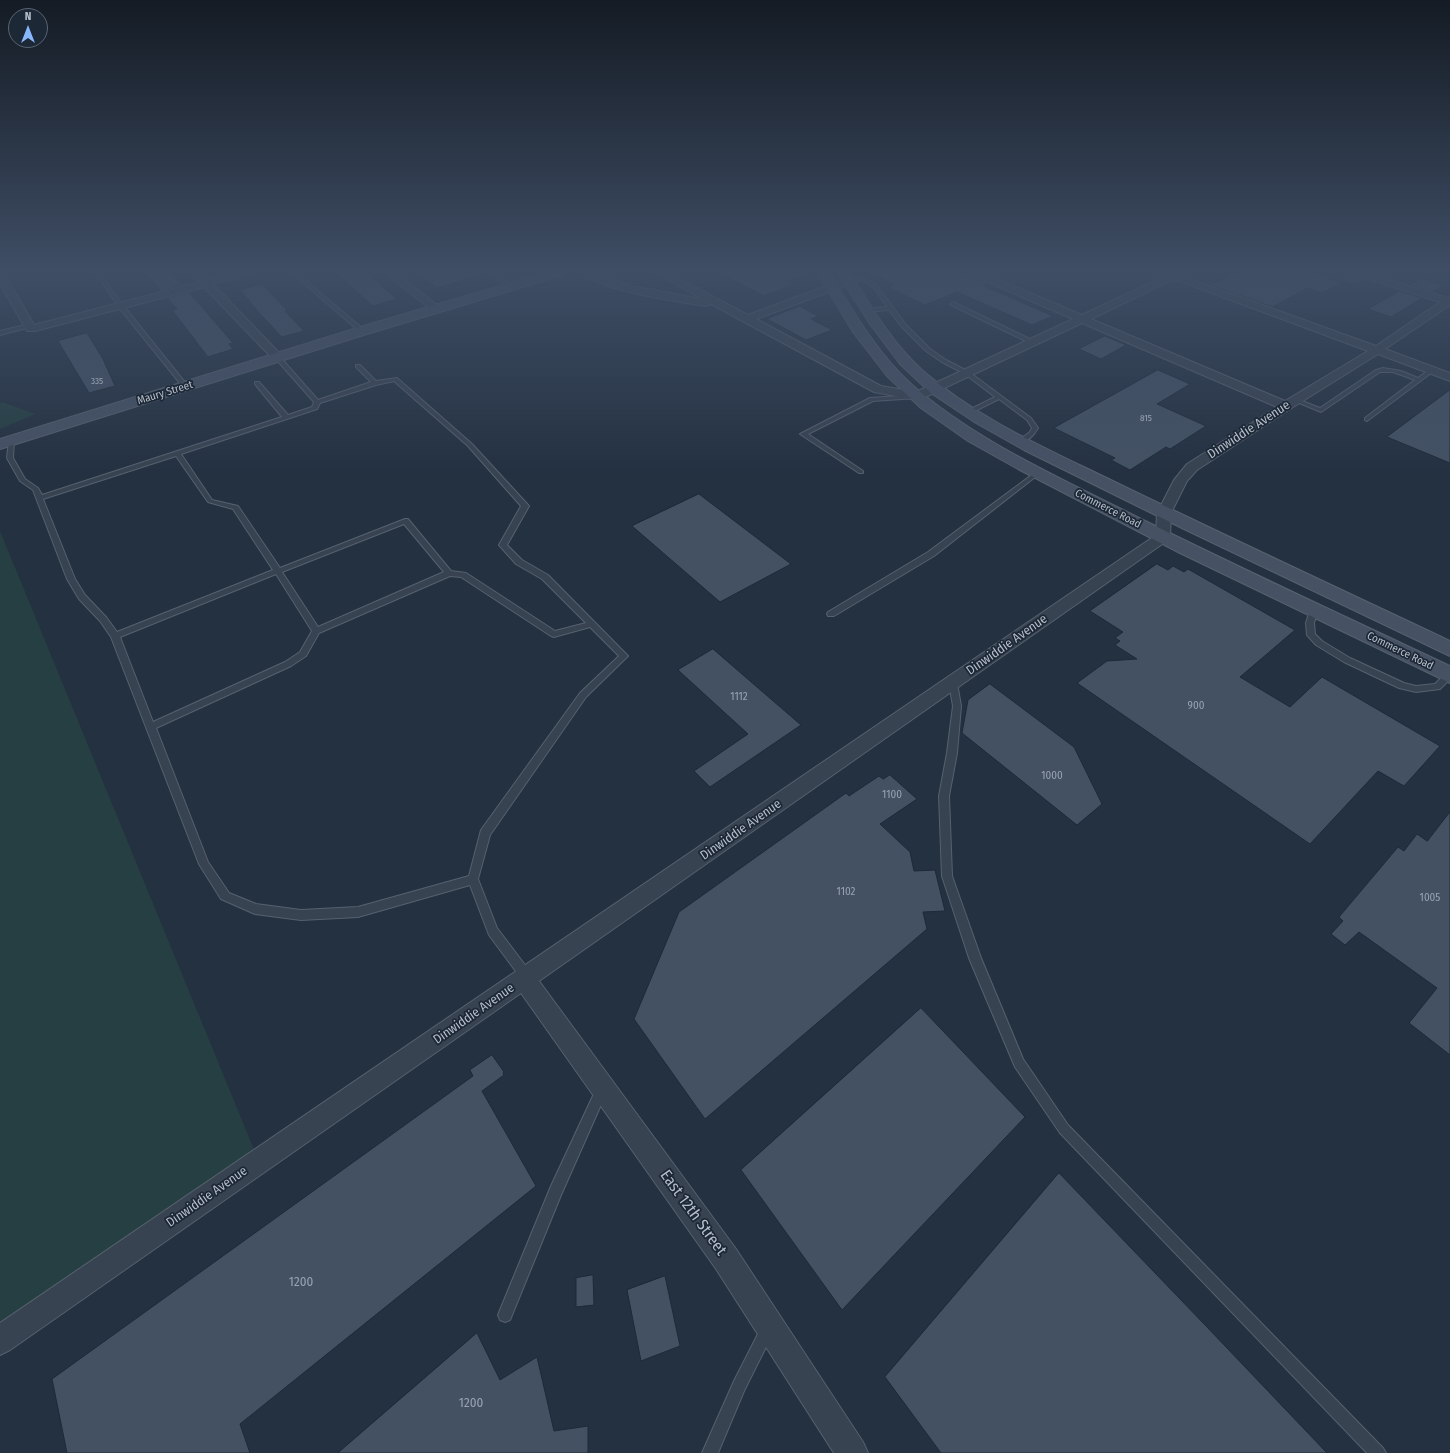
<!DOCTYPE html>
<style>
body{margin:0}
#map{position:relative;width:1450px;height:1453px;overflow:hidden;background:#243141;font-family:"Fira Sans Condensed",sans-serif}
canvas{display:block}
.north{position:absolute;left:8px;top:8px;width:40px;height:40px;box-sizing:border-box;background:#1d2836;border:1px solid #5a6472;border-radius:50%;rotate:0deg;font-size:11px;font-weight:700;line-height:16px;text-align:center;color:#b5becb}
.north::after{content:'';display:block;margin:auto;width:14px;height:18px;background:#88b6fd;clip-path:polygon(50% 0,100% 100%,50% 72%,0 100%)}
</style>
<div id="map">
<canvas width="1450" height="1453"></canvas>
<div class="north">N</div>
</div>
<script>
const ctx = document.querySelector('canvas').getContext('2d');
ctx.lineJoin = 'round';
function fill(path, color) { ctx.fillStyle = color; ctx.fill(path, 'evenodd'); }
function strokePath(path, color, width, dash) { ctx.strokeStyle = color; ctx.lineWidth = width; ctx.lineCap = dash ? 'butt' : 'round'; ctx.setLineDash(dash || []); ctx.stroke(path); }
function drawText(font, color, halo, rows, align = 'center') {
  ctx.font = font + ' "Fira Sans Condensed",sans-serif'; ctx.lineWidth = 3.5; ctx.setLineDash([]); ctx.textBaseline = 'middle'; ctx.strokeStyle = halo; ctx.fillStyle = color; for (const [text, x, y, turn = 0] of rows) {
    ctx.save(); ctx.translate(x, y); ctx.rotate((+turn || 0) * Math.PI / 180); ctx.textAlign = isNaN(turn) ? turn : align; if (halo) ctx.strokeText(text, 0, 0); ctx.fillText(text, 0, 0); ctx.restore();
  }
}
const green = new Path2D(`
 M 2,402 L 35,414 L 0,429 L 0,404 Z
 M 0,531 L 260,1164 L 0,1343 Z`);
const building = new Path2D(`
 M 145,272 L 171,272 L 182,285 L 161,291 Z
 M 335,272 L 366,272 L 397,299 L 373,306 Z
 M 417,272 L 477,272 L 478,276 L 437,288 Z
 M 718,272 L 808,272 L 808,273 L 788,281 L 795,284 L 764,296 Z
 M 866,272 L 960,272 L 988,284 L 984,286 L 1053,316 L 1032,325 L 957,292 L 925,305 L 888,287 L 895,284 Z
 M 1239,272 L 1309,272 L 1341,283 L 1322,293 L 1307,288 L 1273,307 L 1211,285 Z
 M 1421,278 L 1443,285 L 1433,292 L 1410,285 Z
 M 262,284 L 287,310 L 285,311 L 304,331 L 282,337 L 260,314 L 240,290 Z
 M 1400,291 L 1422,298 L 1391,317 L 1368,309 Z
 M 189,292 L 233,343 L 229,344 L 233,349 L 208,357 L 172,310 L 177,309 L 167,298 Z
 M 800,306 L 818,316 L 811,319 L 832,330 L 806,340 L 767,319 Z
 M 87,333 L 103,359 L 115,386 L 89,393 L 58,341 Z
 M 1105,336 L 1126,345 L 1101,359 L 1079,349 Z
 M 1158,370 L 1190,384 L 1157,404 L 1206,426 L 1170,449 L 1166,447 L 1130,470 L 1111,460 L 1115,458 L 1054,428 Z
 M 1450,390 L 1450,463 L 1387,437 Z
 M 699,494 L 791,564 L 720,602 L 632,526 Z
 M 1157,564 L 1168,570 L 1173,566 L 1184,572 L 1188,569 L 1295,630 L 1240,677 L 1290,707 L 1322,677 L 1440,746 L 1404,786 L 1378,771 L 1310,844 L 1077,683 L 1107,661 L 1137,659 L 1115,645 L 1120,641 L 1115,638 L 1123,632 L 1090,611 Z
 M 713,649 L 801,725 L 710,787 L 694,771 L 748,734 L 678,670 Z
 M 990,684 L 1074,747 L 1102,804 L 1077,825 L 962,733 L 968,700 Z
 M 890,775 L 917,799 L 880,824 L 910,852 L 914,871 L 935,870 L 945,911 L 923,912 L 927,929 L 705,1119 L 634,1019 L 679,912 L 846,793 L 849,796 L 879,776 L 883,779 Z
 M 1450,812 L 1450,1055 L 1409,1023 L 1437,988 L 1359,932 L 1345,945 L 1331,934 L 1343,921 L 1339,917 L 1398,847 L 1404,851 L 1417,834 L 1427,841 Z
 M 921,1008 L 1025,1117 L 842,1310 L 741,1170 Z
 M 492,1055 L 504,1072 L 503,1073 L 504,1075 L 482,1091 L 536,1186 L 240,1424 L 250,1453 L 67,1453 L 52,1379 L 473,1076 L 470,1070 Z
 M 1059,1173 L 1206,1326 L 1327,1453 L 941,1453 L 885,1377 Z
 M 593,1275 L 594,1305 L 576,1307 L 576,1278 Z
 M 665,1276 L 680,1346 L 641,1361 L 627,1290 Z
 M 477,1333 L 500,1380 L 537,1357 L 554,1431 L 588,1426 L 588,1453 L 338,1453 Z`);
const lane = new Path2D(`
 M 95,272 L 99,272 L 122,304 L 187,385 L 187,387 L 183,387 L 118,306 Z
 M 291,272 L 296,272 L 364,330 L 364,332 L 360,332 Z
 M 486,272 L 491,272 L 513,287 L 508,288 Z
 M 1366,274 L 1368,274 L 1368,276 C 1361,280 1354,284 1347,280 L 1357,279 Z
 M 861,278 L 875,283 L 906,325 L 930,349 L 946,360 L 969,372 L 1031,418 L 1038,428 C 1034,435 1027,443 1019,442 L 1019,440 L 1030,432 L 1032,428 L 1027,420 L 999,399 L 971,413 L 967,413 L 967,411 L 995,397 L 965,374 L 942,362 L 926,351 L 902,327 L 889,310 L 865,312 L 864,311 L 867,309 L 887,307 C 880,297 874,283 861,281 C 855,280 850,283 846,280 Z
 M 953,302 L 1034,341 L 1035,342 L 1030,343 L 951,305 L 950,304 Z
 M 29,324 L 31,325 L 31,327 L 0,335 L 0,331 Z
 M 276,357 L 280,357 L 318,400 L 371,382 L 356,367 L 356,365 L 360,365 L 376,381 L 397,378 L 472,444 L 529,506 L 507,545 L 522,560 L 548,575 L 628,656 L 586,697 L 490,835 L 478,879 L 497,928 L 531,973 L 533,977 L 531,981 L 527,982 L 523,981 L 489,935 L 470,885 L 358,917 L 301,920 L 255,914 L 221,899 L 199,864 L 111,637 L 100,621 L 79,599 L 67,579 L 33,490 L 20,481 L 7,458 L 9,440 L 14,439 L 13,458 L 25,479 L 38,488 L 42,495 L 282,417 L 255,384 L 255,382 L 259,382 L 288,415 L 312,407 L 314,402 L 276,359 ZM 394,381 L 468,446 L 521,506 L 499,545 L 516,564 L 542,579 L 586,623 L 555,631 L 466,573 L 451,571 L 408,519 L 405,519 L 280,568 L 238,506 L 212,500 L 181,454 L 317,409 L 320,403 L 376,385 ZM 176,456 L 208,502 L 233,509 L 273,570 L 117,632 L 106,617 L 85,595 L 75,579 L 43,499 ZM 404,524 L 444,572 L 318,627 L 282,572 ZM 276,574 L 312,631 L 300,652 L 285,662 L 153,722 L 120,637 ZM 450,576 L 461,577 L 551,636 L 554,637 L 590,627 L 619,656 L 580,693 L 481,830 L 469,876 L 358,907 L 301,910 L 256,904 L 229,893 L 208,862 L 156,728 L 291,666 L 306,656 L 319,633 Z
 M 1383,368 L 1401,371 L 1418,378 L 1430,369 L 1435,370 L 1367,421 L 1365,420 L 1365,418 L 1415,380 L 1393,372 L 1380,372 L 1321,412 L 1292,400 L 1297,399 L 1320,408 L 1376,370 Z
 M 914,395 L 916,396 L 916,398 L 873,401 L 808,434 L 863,471 L 863,473 L 859,473 L 800,434 L 870,398 Z
 M 1037,471 L 1039,472 L 1039,474 L 934,556 L 834,616 L 828,616 L 827,614 L 828,612 L 928,552 Z
 M 1314,607 L 1318,610 L 1314,623 L 1315,634 L 1322,641 L 1350,658 L 1404,683 L 1416,686 L 1435,684 L 1446,673 L 1449,672 L 1450,679 L 1440,689 L 1416,692 L 1399,688 L 1344,662 L 1316,645 L 1307,635 L 1306,623 L 1310,610 Z
 M 953,680 L 957,683 L 961,706 L 957,753 L 949,796 L 952,876 L 981,958 L 1023,1059 L 1068,1125 L 1383,1448 L 1386,1453 L 1367,1453 L 1060,1133 L 1015,1067 L 969,958 L 942,876 L 939,796 L 947,753 L 953,706 L 949,683 Z
 M 602,1083 L 606,1085 L 608,1089 L 561,1195 L 510,1320 L 505,1322 L 500,1320 L 498,1315 L 551,1186 L 598,1085 Z
 M 767,1324 L 772,1326 L 774,1331 L 744,1391 L 718,1453 L 702,1453 L 734,1381 L 762,1326 Z`);
const street = new Path2D(`
 M 0,272 L 5,275 L 34,325 L 200,282 L 191,272 L 201,272 L 209,279 L 239,272 L 254,272 L 252,274 L 213,284 L 284,358 L 282,360 L 274,360 L 204,287 L 35,331 L 27,331 L 0,284 Z
 M 384,272 L 395,272 L 442,309 L 437,312 L 433,311 Z
 M 581,272 L 593,272 L 631,286 L 702,299 L 654,272 L 666,272 L 748,315 L 845,279 L 853,279 L 854,281 L 853,283 L 756,319 L 881,386 L 916,392 L 1073,319 L 969,274 L 967,272 L 980,272 L 1082,315 L 1165,276 L 1163,275 L 1162,272 L 1187,272 L 1182,276 L 1376,346 L 1440,302 L 1352,274 L 1350,272 L 1364,272 L 1448,298 L 1450,297 L 1450,305 L 1385,349 L 1450,373 L 1450,381 L 1378,354 L 1290,409 L 1197,470 L 1187,481 L 1171,513 L 1170,537 L 1168,540 L 539,981 L 736,1249 L 863,1442 L 868,1453 L 834,1453 L 716,1269 L 521,993 L 10,1350 L 0,1355 L 0,1323 L 1156,535 L 1157,513 L 1174,480 L 1187,464 L 1277,407 L 1082,323 L 921,399 L 917,400 L 874,392 L 711,304 L 706,306 C 681,302 596,290 581,272 ZM 1174,279 L 1368,351 L 1285,401 L 1091,319 Z`);
const secondary = new Path2D(`
 M 547,272 L 565,272 L 563,275 L 367,334 L 0,449 L 0,439 L 357,328 Z
 M 817,272 L 829,272 C 853,311 876,352 911,384 C 971,437 1046,471 1117,507 C 1227,562 1339,614 1450,666 L 1450,683 L 1180,553 L 1018,469 L 968,441 L 921,408 L 887,376 L 853,332 Z
 M 837,272 L 849,272 C 871,306 891,342 922,370 C 980,421 1052,451 1121,485 C 1230,538 1340,589 1450,641 L 1450,656 L 1184,529 L 1024,450 L 976,423 L 931,393 L 900,364 L 870,324 Z`);
const farNumbernames = [
 ["335",97,381],
 ["815",1146,418]
];
const farStreetnames = [
 ["Maury Street",165,393,-17],
 ["Commerce Road",1108,509,27],
 ["Commerce Road",1400,651,26]
];
const numberNames = [
 ["1112",739,697],
 ["900",1196,706],
 ["1000",1052,776],
 ["1100",892,795],
 ["1102",846,892],
 ["1005",1430,898]
];
const streetNames = [
 ["Dinwiddie Avenue",1249,430,-33],
 ["Dinwiddie Avenue",1007,645,-35],
 ["Dinwiddie Avenue",741,830,-35],
 ["Dinwiddie Avenue",474,1014,-35],
 ["Dinwiddie Avenue",207,1197,-35]
];
const nearNumbernames = [
 ["1200",301,1282],
 ["1200",471,1403]
];
const nearStreetnames = [
 ["East 12th Street",693,1213,54]
];
fill(green, '#263f42');
fill(building, '#435163');
strokePath(building, '#1f2a38', 1);
strokePath(lane, '#56616e', 2);
strokePath(street, '#56616e', 2);
strokePath(secondary, '#56616e', 2);
fill(lane, '#384351');
fill(street, '#384351');
fill(secondary, '#465164');
const sky = ctx.createLinearGradient(0, 0, 0, 475);
sky.addColorStop(0, '#141b24');
sky.addColorStop(0.57, '#3f4e65');
sky.addColorStop(1, '#3f4e6500');
ctx.fillStyle = sky;
ctx.fillRect(0, 0, 1450, 475);
drawText('9px', '#98a3b1', null, farNumbernames);
drawText('11px', '#b5becb', '#1d2836', farStreetnames);
drawText('11px', '#98a3b1', null, numberNames);
drawText('13px', '#b5becb', '#1d2836', streetNames);
drawText('13px', '#98a3b1', null, nearNumbernames);
drawText('16px', '#b5becb', '#1d2836', nearStreetnames);
</script>
